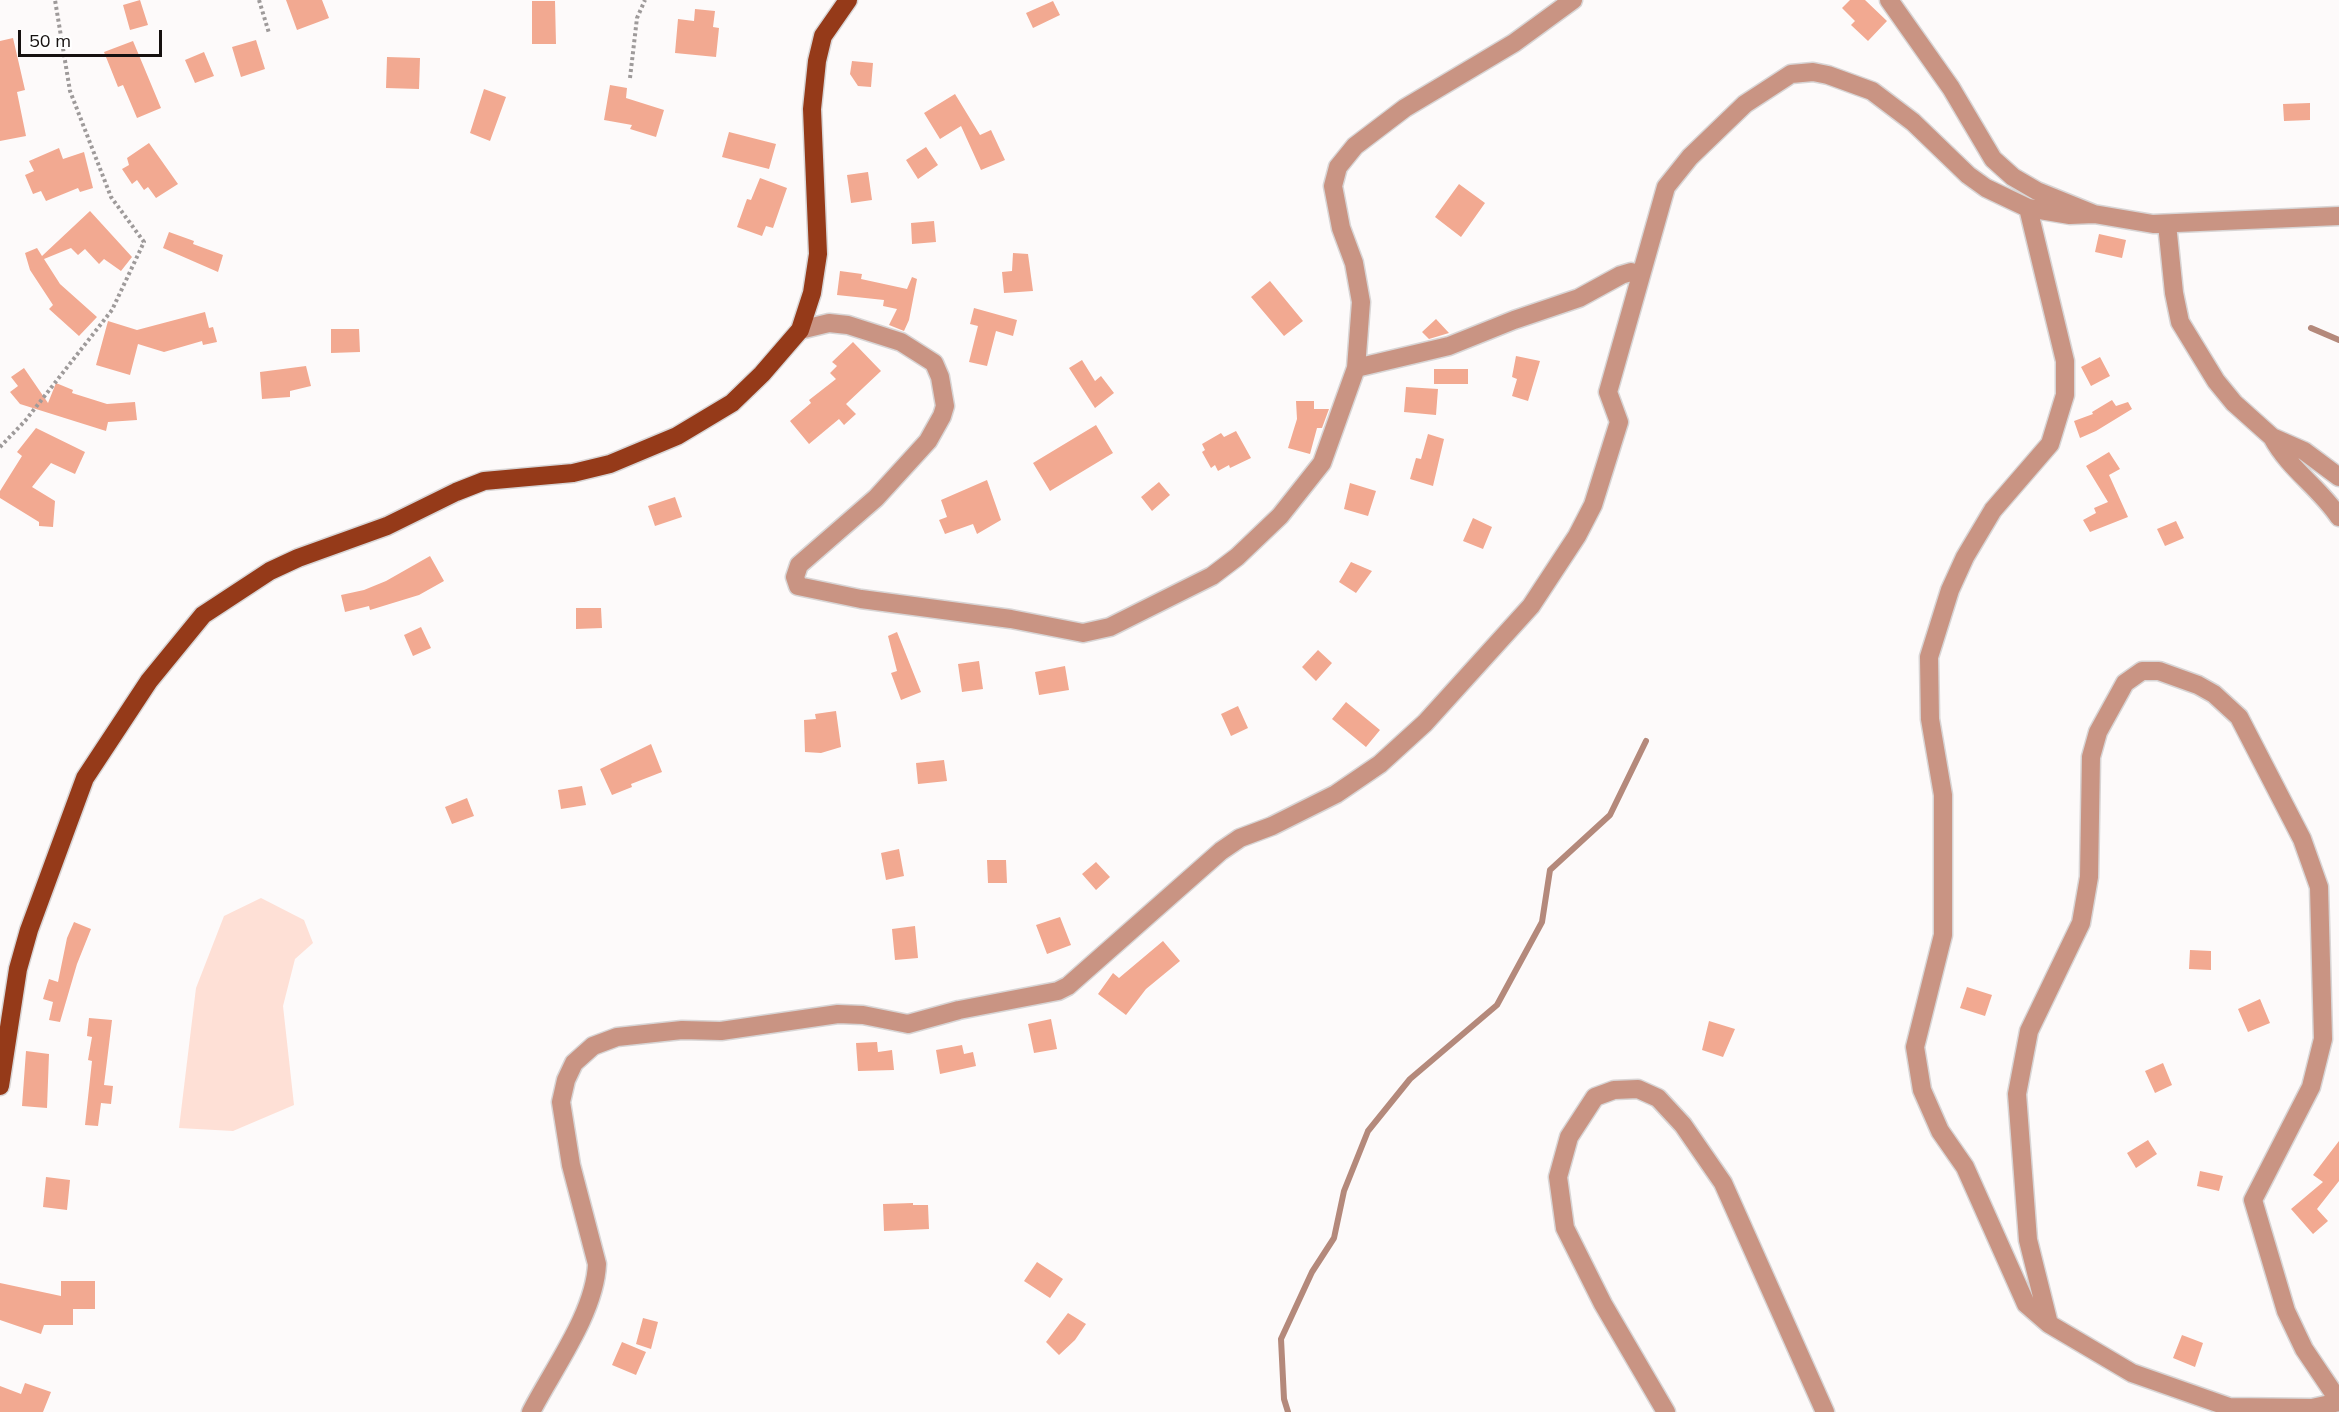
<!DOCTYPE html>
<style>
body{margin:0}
#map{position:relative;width:2339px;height:1412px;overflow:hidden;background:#fdfafa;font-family:Mulish,sans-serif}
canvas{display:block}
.scale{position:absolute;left:18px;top:30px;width:144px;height:27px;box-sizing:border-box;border:3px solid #161110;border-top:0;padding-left:8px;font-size:18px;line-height:21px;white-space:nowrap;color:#161110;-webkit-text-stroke:4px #fff;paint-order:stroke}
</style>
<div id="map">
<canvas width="2339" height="1412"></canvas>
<div class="scale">50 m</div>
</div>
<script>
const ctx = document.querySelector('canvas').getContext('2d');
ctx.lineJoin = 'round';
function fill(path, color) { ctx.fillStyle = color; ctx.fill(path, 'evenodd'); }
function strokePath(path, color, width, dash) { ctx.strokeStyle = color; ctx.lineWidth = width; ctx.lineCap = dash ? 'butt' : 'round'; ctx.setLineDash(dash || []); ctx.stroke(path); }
const green = new Path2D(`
 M 261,898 L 304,920 L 313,943 L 295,959 L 283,1006 L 294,1105 L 233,1131 L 179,1128 L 196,988 L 224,916 Z`);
const stream = new Path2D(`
 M 2311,328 L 2339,340
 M 1288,1412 L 1284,1399 L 1281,1339 L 1312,1272 L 1334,1238 L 1344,1191 L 1368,1131 L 1410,1079 L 1497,1005 L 1542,922 L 1550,870 L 1610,815 L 1646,741`);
const building = new Path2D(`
 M 140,0 L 148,25 L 130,30 L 123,5 Z
 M 286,0 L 322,0 L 329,18 L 297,30 Z
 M 1850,0 L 1865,0 L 1887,21 L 1868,41 L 1851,25 L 1855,21 L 1842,8 Z
 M 532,1 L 555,1 L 556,44 L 532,44 Z
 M 1053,1 L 1060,15 L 1033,28 L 1026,13 Z
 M 695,9 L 715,11 L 713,27 L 719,28 L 716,57 L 675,53 L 678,19 L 694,21 Z
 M 13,38 L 25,90 L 17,92 L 26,136 L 0,141 L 0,41 Z
 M 256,40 L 265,69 L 241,77 L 232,47 Z
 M 133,41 L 161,108 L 137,118 L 123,85 L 118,87 L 104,52 Z
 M 204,52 L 214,76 L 195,83 L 185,60 Z
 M 387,57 L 420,58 L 419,89 L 386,88 Z
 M 852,61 L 873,63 L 871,87 L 858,86 L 850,74 Z
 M 610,85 L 627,88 L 626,98 L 664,110 L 656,137 L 630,129 L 632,125 L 604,120 Z
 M 484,89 L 506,97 L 490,141 L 470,133 Z
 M 955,94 L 980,135 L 991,130 L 1005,160 L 981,170 L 961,126 L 940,139 L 924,113 Z
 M 2310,103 L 2310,120 L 2284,121 L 2283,104 Z
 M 729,132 L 776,144 L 769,169 L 722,157 Z
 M 149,143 L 178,184 L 156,198 L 148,187 L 144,190 L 137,180 L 132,184 L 122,169 L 129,165 L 127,158 Z
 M 926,147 L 938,165 L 918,179 L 906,160 Z
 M 59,148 L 63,159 L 84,152 L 93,188 L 80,192 L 78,188 L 46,201 L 41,191 L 33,194 L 25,175 L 34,171 L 29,161 Z
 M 868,172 L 872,200 L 851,203 L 847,175 Z
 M 760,178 L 787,188 L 773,228 L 766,226 L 762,236 L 737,227 L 747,199 L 751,200 Z
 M 1459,184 L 1485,203 L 1461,237 L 1435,217 Z
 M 90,211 L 132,257 L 121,271 L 104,259 L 99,264 L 85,249 L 78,255 L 71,248 L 44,259 L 60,284 L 97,317 L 79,336 L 49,309 L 53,305 L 30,270 L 25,253 L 37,248 L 42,256 Z
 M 934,221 L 936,242 L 912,244 L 911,223 Z
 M 169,232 L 194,241 L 193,244 L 223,255 L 218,272 L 163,248 Z
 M 2099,234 L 2126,240 L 2122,258 L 2095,252 Z
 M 1013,253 L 1028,254 L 1033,291 L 1004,293 L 1002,272 L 1012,271 Z
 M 840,271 L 862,274 L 861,279 L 907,289 L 912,277 L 917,279 L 909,320 L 904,331 L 889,325 L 897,309 L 883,306 L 884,300 L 837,295 Z
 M 1270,281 L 1303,321 L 1284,336 L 1251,297 Z
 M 974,308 L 1017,320 L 1013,336 L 996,331 L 987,366 L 969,362 L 978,326 L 970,324 Z
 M 205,312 L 209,328 L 213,327 L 217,342 L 203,345 L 202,341 L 164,352 L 138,344 L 130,375 L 96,365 L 108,321 L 137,330 Z
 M 1436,319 L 1449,333 L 1429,339 L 1422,332 Z
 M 331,329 L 359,329 L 360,352 L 331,353 Z
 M 853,342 L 881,371 L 846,404 L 856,414 L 844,425 L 839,419 L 809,444 L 790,421 L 811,403 L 809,400 L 836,379 L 830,373 L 837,366 L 832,362 Z
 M 1516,356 L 1540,361 L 1528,401 L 1512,396 L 1517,379 L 1512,377 Z
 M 2100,357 L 2110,376 L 2091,386 L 2081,367 Z
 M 1082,360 L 1095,381 L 1101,376 L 1114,393 L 1095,408 L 1069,368 Z
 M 306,366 L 311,386 L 290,391 L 290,397 L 262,399 L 260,372 Z
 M 24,368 L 48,403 L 56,383 L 73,390 L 72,393 L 107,404 L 135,402 L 137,420 L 108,422 L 106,431 L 20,404 L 10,392 L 18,386 L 11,377 Z
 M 1434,369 L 1468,369 L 1468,384 L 1434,384 Z
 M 1406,387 L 1438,389 L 1436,415 L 1404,412 Z
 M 2112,400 L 2116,406 L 2128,402 L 2132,409 L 2096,431 L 2080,438 L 2074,421 L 2093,414 L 2092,412 Z
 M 1296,401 L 1314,401 L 1314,409 L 1329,409 L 1322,428 L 1317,428 L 1310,454 L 1288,448 L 1297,419 Z
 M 1096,425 L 1113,453 L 1050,491 L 1033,463 Z
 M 36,428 L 85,452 L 75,474 L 51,463 L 32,487 L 55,501 L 53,527 L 39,526 L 39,522 L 0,498 L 0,491 L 22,456 L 17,452 Z
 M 1236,431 L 1251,458 L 1230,468 L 1229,465 L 1218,471 L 1215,465 L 1211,468 L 1202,452 L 1205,450 L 1202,444 L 1221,433 L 1224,437 Z
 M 1428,434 L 1444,439 L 1433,486 L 1410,479 L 1416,458 L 1421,459 Z
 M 2109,452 L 2120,469 L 2109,475 L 2128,517 L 2090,532 L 2083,520 L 2096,513 L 2094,508 L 2108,502 L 2086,466 Z
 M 987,480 L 1001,520 L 977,534 L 973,524 L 945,534 L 939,520 L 947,517 L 941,500 Z
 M 1159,482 L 1170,495 L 1152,511 L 1141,497 Z
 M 1350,483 L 1376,491 L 1368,516 L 1344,509 Z
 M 675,497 L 682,517 L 655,526 L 648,506 Z
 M 1473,518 L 1492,527 L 1483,549 L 1463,541 Z
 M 2176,521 L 2184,538 L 2165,546 L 2157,529 Z
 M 430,556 L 444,581 L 419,595 L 370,610 L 369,606 L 345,612 L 341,595 L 364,590 L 386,581 Z
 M 1351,562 L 1372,571 L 1356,593 L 1339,582 Z
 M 576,608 L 601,608 L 602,628 L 576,629 Z
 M 421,627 L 431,648 L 413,656 L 404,635 Z
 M 897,632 L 921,692 L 901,700 L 891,673 L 897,671 L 888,636 Z
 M 1318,650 L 1332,663 L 1316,681 L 1302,667 Z
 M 979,661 L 983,689 L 962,692 L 958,664 Z
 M 1065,666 L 1069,690 L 1039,695 L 1035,672 Z
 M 1346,702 L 1380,730 L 1366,747 L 1332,719 Z
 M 1238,706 L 1248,728 L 1231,736 L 1221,714 Z
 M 836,711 L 841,747 L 821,753 L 805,752 L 804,720 L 816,719 L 815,714 Z
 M 651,744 L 662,772 L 631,784 L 632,787 L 612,795 L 600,769 Z
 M 944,760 L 947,781 L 918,784 L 916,763 Z
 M 582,786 L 586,805 L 561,809 L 558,790 Z
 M 467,798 L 474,816 L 452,824 L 445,807 Z
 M 899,849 L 904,876 L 886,880 L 881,853 Z
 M 987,860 L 1006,860 L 1007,883 L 988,883 Z
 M 1096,862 L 1110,877 L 1096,890 L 1082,874 Z
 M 1060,917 L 1071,945 L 1047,954 L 1036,925 Z
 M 74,922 L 91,929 L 77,964 L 60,1022 L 49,1020 L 53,1002 L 43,999 L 49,979 L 58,982 L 67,938 Z
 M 915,926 L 918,958 L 895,960 L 892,929 Z
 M 1163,941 L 1180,961 L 1146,989 L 1126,1015 L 1098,994 L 1113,973 L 1119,978 Z
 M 2190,950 L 2211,951 L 2211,970 L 2189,969 Z
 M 1967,987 L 1992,995 L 1985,1016 L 1960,1008 Z
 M 2260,999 L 2270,1023 L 2248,1032 L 2238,1009 Z
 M 89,1018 L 112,1020 L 104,1085 L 113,1086 L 111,1104 L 101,1103 L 98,1126 L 85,1125 L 92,1061 L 88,1060 L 92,1037 L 87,1036 Z
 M 1051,1019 L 1057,1049 L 1034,1053 L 1028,1024 Z
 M 1709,1021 L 1735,1029 L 1723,1057 L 1702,1050 Z
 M 877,1042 L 878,1052 L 892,1050 L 894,1070 L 858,1071 L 856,1043 Z
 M 962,1045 L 964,1054 L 973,1052 L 976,1066 L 940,1074 L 936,1050 Z
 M 26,1051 L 49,1054 L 47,1108 L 22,1106 Z
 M 2163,1063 L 2172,1085 L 2155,1093 L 2145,1071 Z
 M 2148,1140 L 2157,1154 L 2136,1168 L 2127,1153 Z
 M 2339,1141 L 2339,1181 L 2317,1209 L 2328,1221 L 2313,1234 L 2291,1209 L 2323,1182 L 2313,1175 Z
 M 2200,1171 L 2223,1176 L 2219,1191 L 2197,1186 Z
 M 46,1177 L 70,1180 L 67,1210 L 43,1207 Z
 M 913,1203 L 913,1205 L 928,1205 L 929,1229 L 884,1231 L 883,1204 Z
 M 1037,1262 L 1063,1279 L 1050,1298 L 1024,1281 Z
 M 61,1281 L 95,1281 L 95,1309 L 73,1309 L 73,1325 L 44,1325 L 41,1334 L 0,1320 L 0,1283 L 61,1296 Z
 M 1068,1313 L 1086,1324 L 1075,1340 L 1059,1355 L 1046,1342 Z
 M 643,1318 L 658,1322 L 651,1349 L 636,1344 Z
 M 2182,1335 L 2203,1343 L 2195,1367 L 2173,1358 Z
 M 622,1342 L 646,1352 L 636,1375 L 612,1365 Z
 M 25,1383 L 51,1392 L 43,1412 L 0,1412 L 0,1386 L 21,1394 Z`);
const path = new Path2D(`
 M 259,0 L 269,33
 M 630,78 L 637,18 L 645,0
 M 0,447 L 25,421 L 112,310 L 144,242 L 111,197 L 70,91 L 55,0`);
const minor = new Path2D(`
 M 1889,0 L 1951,88 L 1993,159 L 2013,177 L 2037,191 L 2094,214 L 2153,224 L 2339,216
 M 2028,208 L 2065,361 L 2065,395 L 2050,444 L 1993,510 L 1965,557 L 1950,590 L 1929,657 L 1930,719 L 1943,795 L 1943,935 L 1915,1047 L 1922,1090 L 1940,1131 L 1965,1167 L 2026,1304 L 2049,1324 L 2132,1373 L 2229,1407 L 2312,1408 L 2339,1402
 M 2167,224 L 2174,293 L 2180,322 L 2216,381 L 2234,403 L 2272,437 L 2304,451 L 2339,477
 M 800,330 L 829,323 L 848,325 L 901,342 L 934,363 L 940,377 L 945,406 L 942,416 L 928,441 L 876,498 L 799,565 L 795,577 L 798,586 L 861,599 L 1011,619 L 1083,633 L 1110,627 L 1212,576 L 1237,557 L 1280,516 L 1322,463 L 1356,368 L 1361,302 L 1354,263 L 1341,228 L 1333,186 L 1338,167 L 1355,146 L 1405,108 L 1514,43 L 1573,0
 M 1356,368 L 1449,346 L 1514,320 L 1579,298 L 1621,275 L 1631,272 L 1641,274
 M 2272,437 C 2289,469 2319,487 2339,517
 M 2049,1324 L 2028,1240 L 2017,1094 L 2029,1031 L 2081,923 L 2089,877 L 2091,757 L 2098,732 L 2125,683 L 2142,671 L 2159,671 L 2198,685 L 2214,694 L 2239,717 L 2302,839 L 2319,887 L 2323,1039 L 2311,1087 L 2253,1200 L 2286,1311 L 2304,1349 L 2339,1401
 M 531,1412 C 553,1369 595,1313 597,1264 L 571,1165 L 561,1102 L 566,1080 L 574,1063 L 593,1046 L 617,1037 L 682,1030 L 721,1031 L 838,1014 L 863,1015 L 908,1024 L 959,1010 L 1058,991 L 1068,986 L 1221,851 L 1240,838 L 1272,826 L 1336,794 L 1380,764 L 1425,723 L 1531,606 L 1577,536 L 1593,505 L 1619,422 L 1608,392 L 1666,187 L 1690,157 L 1745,104 L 1791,74 L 1813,72 L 1828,75 L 1872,91 L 1913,122 L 1968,175 L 1986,188 L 2028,208 L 2070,215 L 2094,214
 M 1666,1412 L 1603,1304 L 1565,1228 L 1558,1177 L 1569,1137 L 1595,1097 L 1614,1090 L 1638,1089 L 1658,1098 L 1683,1125 L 1723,1183 L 1825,1412`);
const major = new Path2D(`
 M 0,1086 L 18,969 L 29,930 L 85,778 L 149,681 L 203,615 L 270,571 L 298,558 L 387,526 L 456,492 L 484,481 L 573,473 L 610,464 L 677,436 L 732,403 L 762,374 L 800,330 L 812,293 L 818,254 L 812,109 L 817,61 L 823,36 L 848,0`);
fill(green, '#fee0d6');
strokePath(stream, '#b4897b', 6);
fill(building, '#f2a991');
strokePath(minor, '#d8d5d5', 21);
strokePath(major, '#d8d5d5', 21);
strokePath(path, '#9e9a9a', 4, [3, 3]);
strokePath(minor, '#c99483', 18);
strokePath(major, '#953a19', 18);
</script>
